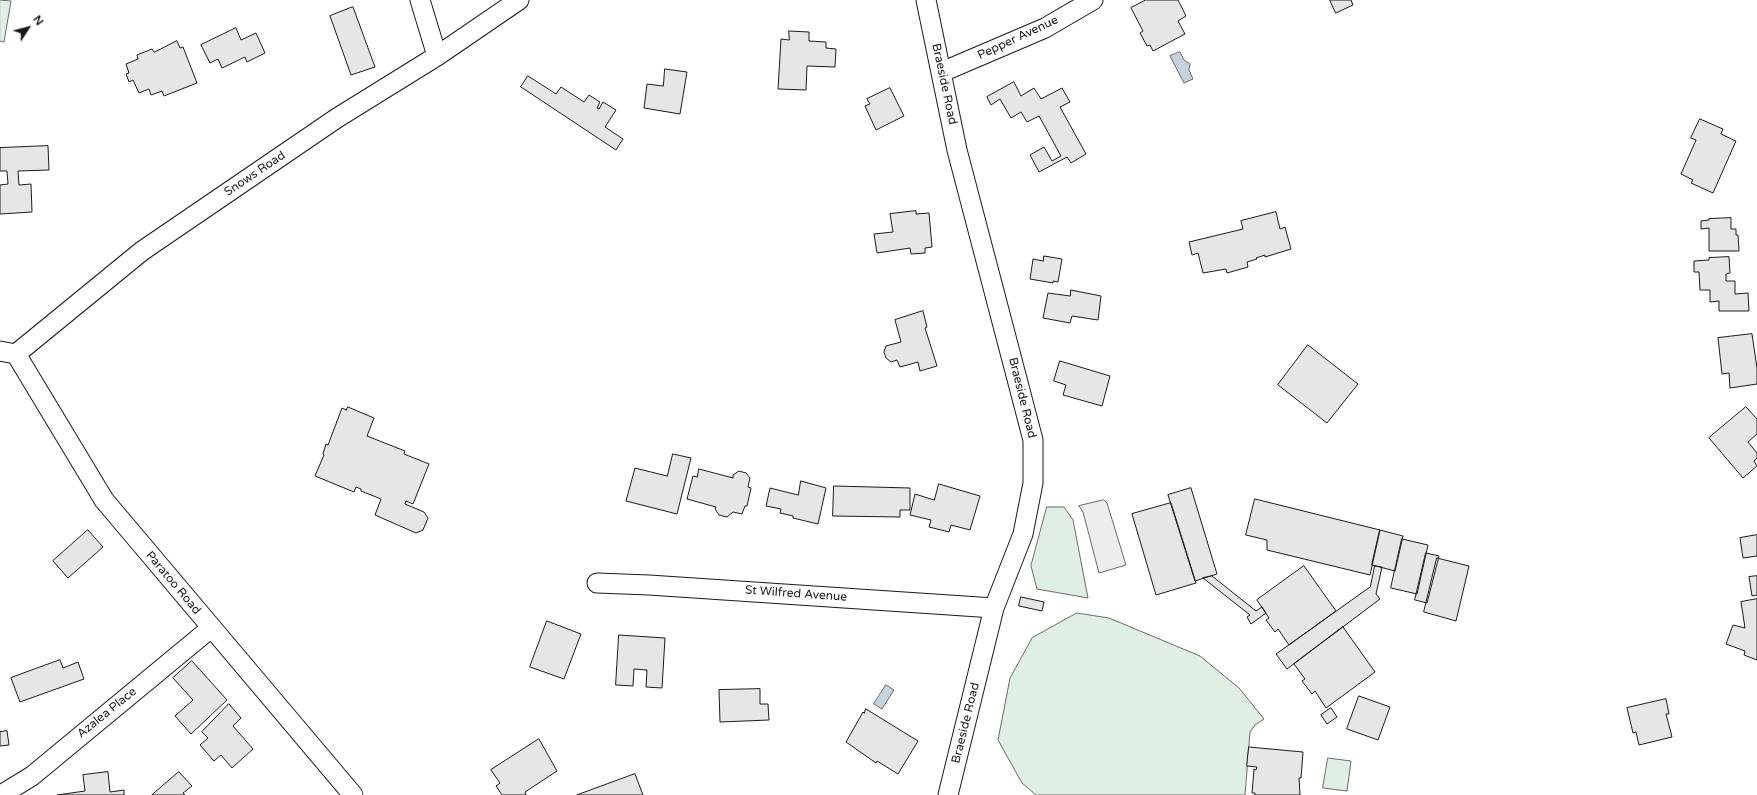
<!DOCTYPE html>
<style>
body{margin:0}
#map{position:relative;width:1757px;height:795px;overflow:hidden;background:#fff;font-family:"Varela Round",sans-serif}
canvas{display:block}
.north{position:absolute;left:8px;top:8px;width:40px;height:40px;-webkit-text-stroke:3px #fff;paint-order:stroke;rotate:54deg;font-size:11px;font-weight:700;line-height:16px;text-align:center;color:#1a1a1a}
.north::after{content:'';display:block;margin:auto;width:14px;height:18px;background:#1a1a1a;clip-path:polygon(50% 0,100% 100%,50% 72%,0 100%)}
</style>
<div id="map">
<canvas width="1757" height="795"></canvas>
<div class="north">N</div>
</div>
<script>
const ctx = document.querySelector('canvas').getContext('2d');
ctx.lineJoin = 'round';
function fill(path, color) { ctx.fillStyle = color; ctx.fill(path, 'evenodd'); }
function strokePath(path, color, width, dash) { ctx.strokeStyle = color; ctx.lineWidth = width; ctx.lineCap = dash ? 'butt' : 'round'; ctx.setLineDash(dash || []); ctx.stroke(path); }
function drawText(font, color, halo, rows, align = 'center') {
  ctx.font = font + ' "Varela Round",sans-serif'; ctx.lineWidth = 3; ctx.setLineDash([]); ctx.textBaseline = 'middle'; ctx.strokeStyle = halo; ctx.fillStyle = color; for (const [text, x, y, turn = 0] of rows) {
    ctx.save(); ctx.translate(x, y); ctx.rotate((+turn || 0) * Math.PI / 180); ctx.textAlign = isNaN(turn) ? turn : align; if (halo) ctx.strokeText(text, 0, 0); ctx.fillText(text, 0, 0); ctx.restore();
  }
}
const green = new Path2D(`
 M 0,0 L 11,1 L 4,42 L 0,41 Z
 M 1047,507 L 1064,507 L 1073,520 L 1088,598 L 1037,589 L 1031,566 Z
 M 1077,613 L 1109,618 L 1200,656 L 1239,688 L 1264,719 L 1255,725 L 1250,732 L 1245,795 L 1036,795 L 1022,783 L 998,740 L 1010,678 L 1032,638 Z
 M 1328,758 L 1351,761 L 1347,791 L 1323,788 Z`);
const parking = new Path2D(`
 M 1104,500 L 1107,503 L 1126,565 L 1099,573 L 1083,512 L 1079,506 Z`);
const water = new Path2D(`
 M 1180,52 L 1184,60 L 1190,64 L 1189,70 L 1193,79 L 1184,83 L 1170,56 Z
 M 886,685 L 894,690 L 882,709 L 874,704 Z`);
const building = new Path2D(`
 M 1146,0 L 1178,0 L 1186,16 L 1178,21 L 1185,34 L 1153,51 L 1150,45 L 1147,46 L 1140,33 L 1143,31 L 1131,8 Z
 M 1330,0 L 1351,0 L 1353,5 L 1336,13 Z
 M 353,7 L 375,67 L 351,75 L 330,16 Z
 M 236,28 L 241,40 L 256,33 L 265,53 L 247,62 L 245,57 L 222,68 L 218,59 L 210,63 L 201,45 Z
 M 789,31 L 809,32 L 809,41 L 826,42 L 826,48 L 836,49 L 835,67 L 807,66 L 806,90 L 778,89 L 781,39 L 789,40 Z
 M 177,41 L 180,48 L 183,47 L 197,83 L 164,96 L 162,91 L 151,95 L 149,89 L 139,93 L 133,80 L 129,82 L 126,74 L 129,73 L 126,64 L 138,59 L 137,55 L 152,49 L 154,52 Z
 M 665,69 L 687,72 L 680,114 L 644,108 L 647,84 L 663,86 Z
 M 528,76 L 556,94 L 561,87 L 584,102 L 589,95 L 600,102 L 597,108 L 599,109 L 603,102 L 616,110 L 605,127 L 623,139 L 616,150 L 521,87 Z
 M 1014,82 L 1021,96 L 1034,88 L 1041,99 L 1062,88 L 1070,102 L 1060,107 L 1086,154 L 1071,163 L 1067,157 L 1039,172 L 1030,155 L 1044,147 L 1052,161 L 1061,156 L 1039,116 L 1027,122 L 1021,112 L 1011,118 L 1000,99 L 991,105 L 987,97 Z
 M 890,88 L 904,116 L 876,130 L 865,106 L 870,104 L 867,99 Z
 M 1700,119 L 1723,129 L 1721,134 L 1736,141 L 1713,193 L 1691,183 L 1693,180 L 1681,174 L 1696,140 L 1691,138 Z
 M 48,146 L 49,170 L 18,171 L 19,185 L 31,184 L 32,212 L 0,214 L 0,185 L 8,184 L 7,171 L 0,171 L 0,148 Z
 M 916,211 L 916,214 L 929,213 L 932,247 L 925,248 L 925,253 L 911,254 L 910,248 L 877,253 L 874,234 L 893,232 L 890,214 Z
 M 1276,212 L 1280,229 L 1285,227 L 1291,249 L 1265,257 L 1265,255 L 1256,258 L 1257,259 L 1247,262 L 1248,267 L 1227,273 L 1226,269 L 1203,273 L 1198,253 L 1192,255 L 1189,242 L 1243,229 L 1241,221 Z
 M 1731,218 L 1731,229 L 1736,229 L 1736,235 L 1738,235 L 1739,251 L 1709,251 L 1709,228 L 1701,229 L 1701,221 L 1709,220 L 1709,219 Z
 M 1044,256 L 1062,259 L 1058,282 L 1053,281 L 1053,283 L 1030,279 L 1033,259 L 1043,261 Z
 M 1729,257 L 1730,273 L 1726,274 L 1726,281 L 1735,281 L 1735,294 L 1748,293 L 1749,311 L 1719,311 L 1719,301 L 1710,302 L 1710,290 L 1700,290 L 1699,272 L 1694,272 L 1694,261 L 1709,260 L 1709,258 Z
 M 1071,290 L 1101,296 L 1098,320 L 1072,316 L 1070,323 L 1043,318 L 1048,293 L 1070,296 Z
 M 923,311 L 927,327 L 925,328 L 937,366 L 920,371 L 918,362 L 900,367 L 897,360 L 891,362 L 886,358 L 884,352 L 886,346 L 901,342 L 895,320 Z
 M 1752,334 L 1757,368 L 1757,384 L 1730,388 L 1729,373 L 1722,374 L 1718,338 Z
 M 1308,345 L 1358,384 L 1327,423 L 1278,385 Z
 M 1060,361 L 1110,376 L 1102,406 L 1063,395 L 1066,385 L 1054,381 Z
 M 348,407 L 374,418 L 367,436 L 405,451 L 404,454 L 429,464 L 413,504 L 406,501 L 405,504 L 424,512 L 428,518 L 423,530 L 416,533 L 375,515 L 381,499 L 361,491 L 361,489 L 356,487 L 354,492 L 315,476 L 324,455 L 323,454 L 326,444 L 328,445 L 342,408 L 346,410 Z
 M 1746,407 L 1757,419 L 1757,434 L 1748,442 L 1757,453 L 1757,458 L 1754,461 L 1757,466 L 1743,478 L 1709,438 Z
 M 673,454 L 691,458 L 677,514 L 626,501 L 635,468 L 667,476 Z
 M 699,469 L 733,478 L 733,475 L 739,471 L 746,473 L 750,478 L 748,487 L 751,488 L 747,506 L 745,506 L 742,514 L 733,512 L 727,517 L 719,515 L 715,509 L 716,507 L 687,499 L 693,476 L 697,477 Z
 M 801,481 L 826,488 L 818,524 L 793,518 L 793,516 L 780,513 L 781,509 L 766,506 L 770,488 L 798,495 Z
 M 939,484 L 980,496 L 970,530 L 951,525 L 949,532 L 929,527 L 931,520 L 910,515 L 915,494 L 934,500 Z
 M 834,486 L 910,488 L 910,510 L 900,510 L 900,517 L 833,516 Z
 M 1191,488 L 1217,574 L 1195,581 L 1168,495 Z
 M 1255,499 L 1380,530 L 1370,575 L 1267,550 L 1267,540 L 1246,535 Z
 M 1171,503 L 1196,583 L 1156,595 L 1132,514 Z
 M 88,530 L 103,547 L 68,578 L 53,561 Z
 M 1380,530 L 1403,536 L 1395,571 L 1372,565 Z
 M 1757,535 L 1757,556 L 1743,558 L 1740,538 Z
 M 1402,539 L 1428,545 L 1417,594 L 1391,588 Z
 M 1426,553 L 1439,556 L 1427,603 L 1415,600 Z
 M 1437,558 L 1469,566 L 1456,621 L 1424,612 Z
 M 1304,566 L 1336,611 L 1289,645 L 1278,629 L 1275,632 L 1266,620 L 1269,618 L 1257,600 Z
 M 1375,566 L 1382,567 L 1376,594 L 1380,599 L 1287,669 L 1276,654 L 1370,587 Z
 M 1212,576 L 1256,611 L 1262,607 L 1266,613 L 1251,624 L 1247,617 L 1250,615 L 1203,578 Z
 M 1757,576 L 1757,595 L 1752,596 L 1749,577 Z
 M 1021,597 L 1044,602 L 1042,611 L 1019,606 Z
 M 1757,599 L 1757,660 L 1744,655 L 1745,651 L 1726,644 L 1733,625 L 1745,628 L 1741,602 Z
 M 547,621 L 581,634 L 564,679 L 530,667 Z
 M 1343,627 L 1375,672 L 1326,708 L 1315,691 L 1312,694 L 1302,681 L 1305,679 L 1294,664 Z
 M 619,635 L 665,638 L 662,688 L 646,687 L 647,670 L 634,669 L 633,686 L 616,685 Z
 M 60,660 L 63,668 L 78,662 L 84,679 L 20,702 L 11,678 Z
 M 192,661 L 227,700 L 191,734 L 175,716 L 193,700 L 173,678 Z
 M 760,689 L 760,704 L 768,704 L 769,720 L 720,722 L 719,690 Z
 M 1359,696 L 1390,707 L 1378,740 L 1347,729 Z
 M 1666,699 L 1669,714 L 1666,714 L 1672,737 L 1639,745 L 1636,732 L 1633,733 L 1627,708 Z
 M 229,704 L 241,718 L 233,726 L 253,749 L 232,768 L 221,755 L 214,761 L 200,745 L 208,738 L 202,732 Z
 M 1331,708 L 1337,717 L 1327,724 L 1321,715 Z
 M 866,709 L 918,741 L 898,774 L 877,761 L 876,763 L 846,742 L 863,712 L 864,713 Z
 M 7,731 L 9,745 L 0,746 L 0,732 Z
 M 539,739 L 557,771 L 525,792 L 526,795 L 502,795 L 496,786 L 500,783 L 491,770 Z
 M 1249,747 L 1303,752 L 1301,778 L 1299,778 L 1300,795 L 1255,795 L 1255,793 L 1252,793 L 1254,769 L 1256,770 L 1257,767 L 1247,766 Z
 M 108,772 L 110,792 L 124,790 L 124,795 L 57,795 L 85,791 L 83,775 Z
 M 179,772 L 192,786 L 183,793 L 185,795 L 152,795 Z
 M 635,774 L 643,795 L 577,795 Z`);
const minor = new Path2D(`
 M 420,0 L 437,56
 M 926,0 L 957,150 L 1033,440 L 1033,483 L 1023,534 L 994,608 L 948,795
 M 942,72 L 1045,28 L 1093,0
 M 0,351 L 16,354 L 142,251 L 337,118 L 437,56 L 519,0
 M 16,354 L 104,500 L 353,795
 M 597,583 L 649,585 L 994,608
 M 1,795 L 32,776 L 211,628`);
const streetNames = [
 ["Pepper Avenue",1018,38,-25],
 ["Braeside Road",944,84,78],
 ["Snows Road",255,174,-34],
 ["Braeside Road",1022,398,76],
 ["Paratoo Road",173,583,50],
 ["St Wilfred Avenue",796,594,4],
 ["Azalea Place",107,713,-39],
 ["Braeside Road",966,723,-76]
];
fill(green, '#e0efe3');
strokePath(green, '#6a6a6a', 1);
fill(parking, '#ededed');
strokePath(parking, '#6a6a6a', 1);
fill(water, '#c6d2dc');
strokePath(water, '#6a6a6a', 1);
fill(building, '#e6e6e6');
strokePath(building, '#1a1a1a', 1);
strokePath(minor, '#1a1a1a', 21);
strokePath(minor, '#fff', 19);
drawText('12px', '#1a1a1a', '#fff', streetNames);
</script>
